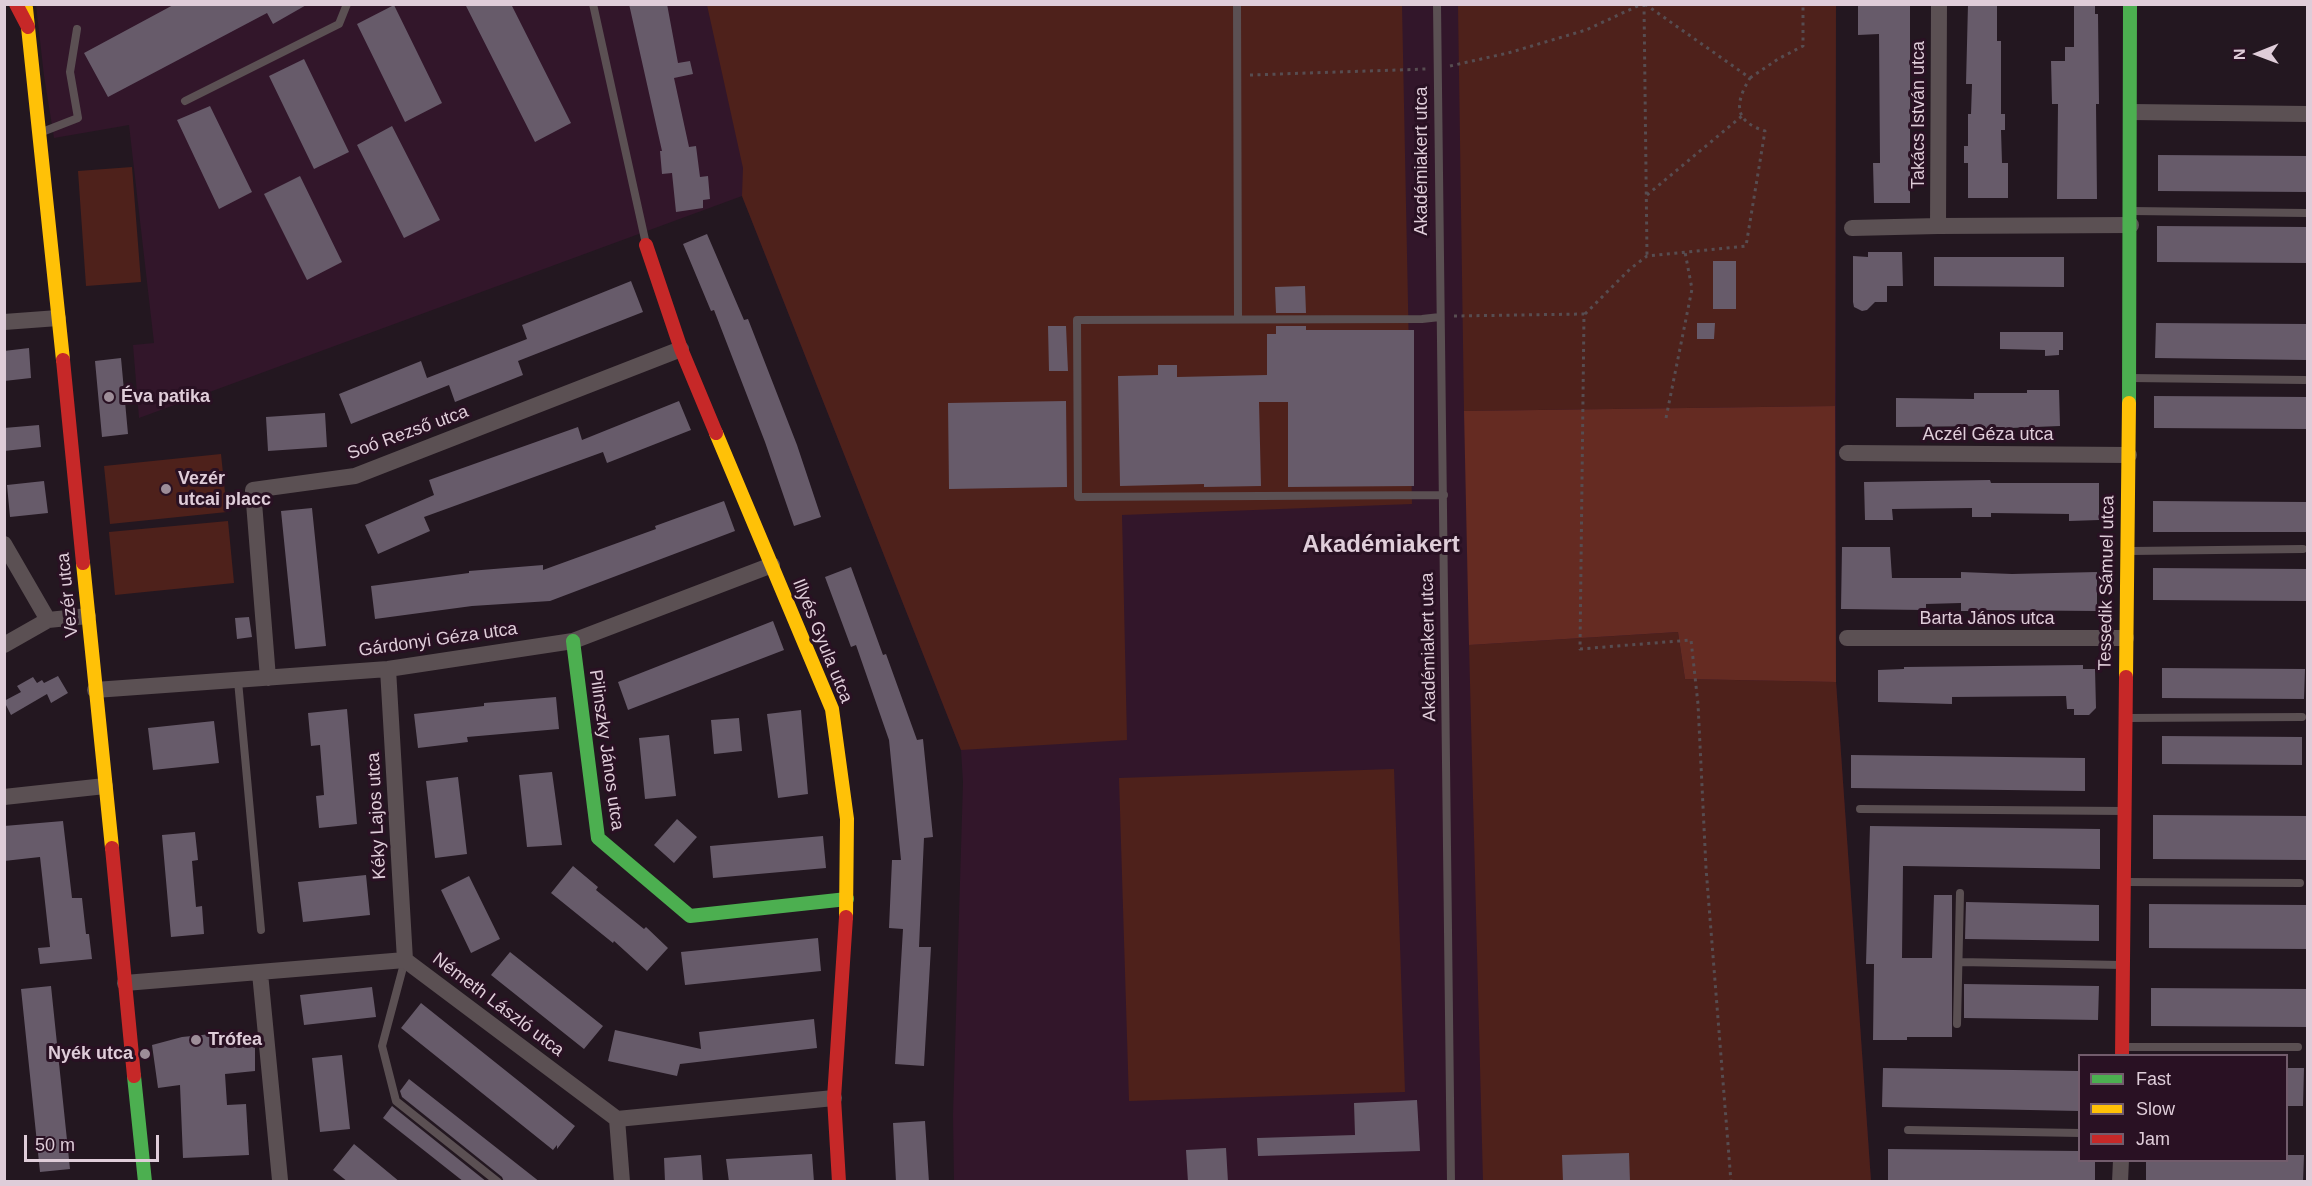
<!DOCTYPE html>
<meta charset="utf-8">
<style>
body{margin:0}
#map{position:relative;width:2312px;height:1186px;overflow:hidden;background:#231720;font-family:Arial,sans-serif}
canvas{display:block}
.frame{position:absolute;inset:0;border:6px solid #dfcdd9;pointer-events:none}
.legend{position:absolute;left:2078px;top:1054px;width:210px;height:108px;box-sizing:border-box;background:#291123;border:2px solid #725c6c;margin:0;padding:8px 10px;list-style:none;font-size:18px;color:#dfcdd9}
.legend li{display:flex;align-items:center;gap:12px;height:30px}
.legend b{width:30px;border:2px solid #725c6c}
.north{position:absolute;left:2228px;top:24px;width:60px;height:60px;-webkit-text-stroke:4px #291123;paint-order:stroke;rotate:269deg;font-size:16px;font-weight:700;line-height:24px;text-align:center;color:#dfcdd9}
.north::after{content:'';display:block;margin:auto;width:21px;height:27px;background:#dfcdd9;clip-path:polygon(50% 0,100% 100%,50% 72%,0 100%)}
.scale{position:absolute;left:24px;top:1135px;width:135px;height:27px;box-sizing:border-box;border:3px solid #dfcdd9;border-top:0;padding-left:8px;font-size:18px;line-height:21px;white-space:nowrap;color:#dfcdd9;-webkit-text-stroke:4px #291123;paint-order:stroke}
</style>
<div id="map">
<canvas width="2312" height="1186"></canvas>
<div class="frame"></div>
<ul class="legend">
<li><b style="height:8px;background:#4caf50"></b>Fast</li>
<li><b style="height:8px;background:#ffc107"></b>Slow</li>
<li><b style="height:8px;background:#c62828"></b>Jam</li>
</ul>
<div class="north">N</div>
<div class="scale">50 m</div>
</div>
<script>
const ctx = document.querySelector('canvas').getContext('2d');
ctx.lineJoin = 'round';
function fill(path, color) { ctx.fillStyle = color; ctx.fill(path, 'evenodd'); }
function strokePath(path, color, width, dash) { ctx.strokeStyle = color; ctx.lineWidth = width; ctx.lineCap = dash ? 'butt' : 'round'; ctx.setLineDash(dash || []); ctx.stroke(path); }
function drawText(font, color, halo, rows, align = 'center') {
  ctx.font = font + ' Arial,sans-serif'; ctx.lineWidth = 6; ctx.setLineDash([]); ctx.textBaseline = 'middle'; ctx.strokeStyle = halo; ctx.fillStyle = color; for (const [text, x, y, turn = 0] of rows) {
    ctx.save(); ctx.translate(x, y); ctx.rotate((+turn || 0) * Math.PI / 180); ctx.textAlign = isNaN(turn) ? turn : align; if (halo) ctx.strokeText(text, 0, 0); ctx.fillText(text, 0, 0); ctx.restore();
  }
}
const built = new Path2D(`
 M 36,5 L 1836,5 L 1836,682 L 1871,1181 L 954,1181 L 953,1115 L 963,782 L 961,750 L 742,196 L 139,418 L 133,345 L 154,343 L 129,125 L 54,138 L 44,76 Z`);
const green = new Path2D(`
 M 707,5 L 1402,5 L 1412,504 L 1122,515 L 1127,740 L 961,750 L 742,196 L 743,168 Z
 M 1458,5 L 1836,5 L 1835,406 L 1464,411 Z
 M 132,167 L 141,282 L 86,286 L 78,171 Z
 M 221,454 L 227,512 L 110,524 L 104,466 Z
 M 228,521 L 234,583 L 115,595 L 109,532 Z
 M 1678,632 L 1685,679 L 1836,682 L 1871,1181 L 1483,1181 L 1469,645 Z
 M 1394,769 L 1405,1092 L 1129,1101 L 1119,778 Z`);
const forest = new Path2D(`
 M 1835,406 L 1836,682 L 1685,679 L 1678,632 L 1469,645 L 1464,411 Z`);
const building = new Path2D(`
 M 175,4 L 308,4 L 273,24 L 267,13 L 108,97 L 84,53 Z
 M 465,4 L 511,4 L 571,123 L 535,142 Z
 M 629,4 L 667,4 L 678,63 L 690,61 L 693,74 L 674,78 L 689,147 L 696,146 L 700,177 L 708,176 L 710,199 L 703,200 L 703,208 L 676,212 L 672,173 L 662,174 L 660,151 L 662,151 Z
 M 1858,4 L 1910,4 L 1910,203 L 1874,203 L 1873,163 L 1880,163 L 1879,34 L 1858,35 Z
 M 1968,4 L 1997,4 L 1997,41 L 2001,41 L 2001,114 L 2005,114 L 2005,130 L 2001,130 L 2002,163 L 2008,163 L 2008,198 L 1968,198 L 1968,163 L 1964,163 L 1964,146 L 1968,146 L 1968,114 L 1971,114 L 1972,84 L 1966,84 Z
 M 2074,4 L 2095,4 L 2095,14 L 2098,14 L 2099,104 L 2096,104 L 2097,199 L 2057,199 L 2058,104 L 2052,104 L 2051,61 L 2065,61 L 2065,47 L 2074,47 Z
 M 394,5 L 442,103 L 405,122 L 357,24 Z
 M 304,59 L 349,152 L 314,169 L 269,76 Z
 M 210,106 L 252,192 L 219,209 L 177,120 Z
 M 392,126 L 440,220 L 404,238 L 357,145 Z
 M 2158,155 L 2307,156 L 2307,192 L 2158,191 Z
 M 300,176 L 342,262 L 307,280 L 264,194 Z
 M 2157,226 L 2307,227 L 2307,263 L 2157,262 Z
 M 707,234 L 744,320 L 748,319 L 797,445 L 821,517 L 794,526 L 765,442 L 714,310 L 711,311 L 683,244 Z
 M 1868,252 L 1902,252 L 1903,286 L 1887,286 L 1887,302 L 1875,302 L 1867,310 L 1862,311 L 1854,307 L 1853,302 L 1853,256 L 1868,257 Z
 M 1934,257 L 2064,257 L 2064,287 L 1934,286 Z
 M 1713,261 L 1736,261 L 1736,309 L 1713,309 Z
 M 631,281 L 643,312 L 518,361 L 523,375 L 455,402 L 449,385 L 351,424 L 339,394 L 421,361 L 427,378 L 527,339 L 522,325 Z
 M 1305,286 L 1306,313 L 1276,313 L 1275,287 Z
 M 1697,323 L 1715,323 L 1714,339 L 1697,339 Z
 M 2156,323 L 2307,324 L 2307,360 L 2155,358 Z
 M 1048,326 L 1066,326 L 1068,371 L 1049,371 Z
 M 1276,326 L 1306,326 L 1306,330 L 1414,330 L 1414,486 L 1288,487 L 1288,402 L 1259,402 L 1261,486 L 1204,487 L 1204,484 L 1120,486 L 1118,376 L 1158,375 L 1158,365 L 1177,365 L 1177,377 L 1267,375 L 1267,334 L 1276,334 Z
 M 2000,332 L 2063,332 L 2063,350 L 2059,350 L 2059,355 L 2045,356 L 2045,350 L 2000,349 Z
 M 29,348 L 31,378 L 4,381 L 4,351 Z
 M 121,358 L 128,434 L 102,437 L 95,361 Z
 M 2027,390 L 2059,390 L 2060,426 L 1985,429 L 1985,426 L 1896,427 L 1896,398 L 1974,399 L 1974,393 L 2027,393 Z
 M 2154,396 L 2307,397 L 2307,429 L 2154,428 Z
 M 679,401 L 691,430 L 607,463 L 603,452 L 424,517 L 430,531 L 378,554 L 365,525 L 434,495 L 429,480 L 578,427 L 582,440 Z
 M 1066,401 L 1067,487 L 949,489 L 948,403 Z
 M 325,413 L 327,447 L 268,451 L 266,417 Z
 M 39,425 L 41,447 L 4,451 L 4,428 Z
 M 1990,480 L 1991,483 L 2099,483 L 2099,520 L 2069,521 L 2069,514 L 1991,513 L 1991,517 L 1972,517 L 1972,508 L 1892,509 L 1893,520 L 1865,520 L 1864,482 Z
 M 44,481 L 48,513 L 10,517 L 7,485 Z
 M 724,501 L 735,531 L 550,601 L 472,606 L 375,619 L 371,586 L 469,573 L 469,571 L 543,565 L 543,570 L 656,529 L 655,526 Z
 M 2153,501 L 2307,502 L 2307,532 L 2153,532 Z
 M 312,508 L 326,646 L 295,649 L 281,511 Z
 M 1842,547 L 1890,547 L 1892,578 L 1961,578 L 1961,572 L 2012,574 L 2097,572 L 2097,611 L 1977,610 L 1977,611 L 1961,611 L 1961,603 L 1926,604 L 1926,610 L 1841,609 Z
 M 851,567 L 883,655 L 886,654 L 917,740 L 923,739 L 933,837 L 924,838 L 919,947 L 931,947 L 924,1066 L 895,1064 L 903,929 L 889,928 L 892,860 L 901,860 L 889,740 L 856,645 L 851,647 L 825,577 Z
 M 2153,568 L 2307,569 L 2307,601 L 2153,600 Z
 M 249,617 L 252,637 L 237,639 L 235,618 Z
 M 773,621 L 784,650 L 628,710 L 618,682 Z
 M 2083,665 L 2083,669 L 2095,669 L 2096,708 L 2089,715 L 2074,715 L 2074,709 L 2067,709 L 2066,696 L 1952,697 L 1952,704 L 1878,702 L 1878,670 L 1904,669 L 1904,667 Z
 M 2162,668 L 2305,669 L 2304,699 L 2162,698 Z
 M 58,676 L 68,693 L 51,703 L 47,694 L 11,715 L 4,701 L 21,692 L 17,686 L 33,677 L 37,683 L 42,680 L 44,683 Z
 M 556,697 L 559,729 L 467,737 L 468,742 L 418,748 L 414,714 L 484,706 L 484,703 Z
 M 347,709 L 357,824 L 319,828 L 316,796 L 324,795 L 320,745 L 311,746 L 308,713 Z
 M 801,710 L 808,794 L 778,798 L 767,714 Z
 M 739,718 L 742,751 L 714,754 L 711,720 Z
 M 214,721 L 219,763 L 153,770 L 148,728 Z
 M 669,735 L 676,796 L 645,799 L 639,738 Z
 M 2162,736 L 2302,737 L 2302,765 L 2162,764 Z
 M 1851,755 L 2085,758 L 2085,791 L 1851,788 Z
 M 552,772 L 562,845 L 527,847 L 519,775 Z
 M 458,777 L 467,854 L 435,858 L 426,781 Z
 M 2153,815 L 2307,816 L 2307,860 L 2153,859 Z
 M 677,819 L 697,837 L 674,863 L 654,845 Z
 M 63,821 L 72,898 L 82,898 L 86,934 L 89,934 L 92,959 L 40,964 L 38,948 L 50,947 L 40,857 L 4,861 L 4,826 Z
 M 1870,826 L 2100,829 L 2100,869 L 1903,866 L 1902,958 L 1932,958 L 1934,895 L 1952,895 L 1952,1037 L 1907,1037 L 1907,1040 L 1873,1040 L 1874,964 L 1866,964 Z
 M 195,832 L 198,860 L 192,861 L 196,907 L 202,906 L 204,934 L 171,937 L 162,835 Z
 M 823,836 L 826,868 L 713,878 L 710,846 Z
 M 573,866 L 598,887 L 596,890 L 644,929 L 646,927 L 668,948 L 647,971 L 614,941 L 613,943 L 551,893 Z
 M 366,875 L 370,915 L 303,922 L 298,882 Z
 M 469,876 L 500,939 L 471,953 L 441,890 Z
 M 1966,902 L 2099,905 L 2099,941 L 1965,939 Z
 M 2149,904 L 2307,905 L 2307,949 L 2149,948 Z
 M 818,938 L 821,971 L 685,985 L 681,952 Z
 M 510,952 L 603,1026 L 584,1049 L 491,975 Z
 M 1964,984 L 2099,986 L 2098,1020 L 1964,1018 Z
 M 51,986 L 70,1169 L 40,1172 L 21,989 Z
 M 372,987 L 376,1017 L 304,1025 L 300,995 Z
 M 2151,988 L 2307,989 L 2307,1027 L 2151,1026 Z
 M 421,1003 L 575,1126 L 557,1149 L 557,1145 L 553,1150 L 401,1028 Z
 M 814,1019 L 817,1048 L 680,1064 L 677,1076 L 608,1061 L 615,1030 L 701,1049 L 699,1032 Z
 M 241,1031 L 241,1042 L 255,1038 L 255,1071 L 225,1074 L 227,1105 L 246,1104 L 249,1155 L 183,1158 L 180,1085 L 158,1088 L 152,1045 L 182,1037 Z
 M 342,1055 L 350,1129 L 320,1132 L 312,1058 Z
 M 1883,1068 L 2079,1071 L 2079,1111 L 1882,1107 Z
 M 2286,1068 L 2304,1068 L 2303,1106 L 2286,1106 Z
 M 409,1079 L 540,1182 L 504,1182 L 502,1177 L 402,1097 L 400,1091 Z
 M 1417,1100 L 1420,1151 L 1258,1156 L 1257,1138 L 1355,1135 L 1354,1103 Z
 M 392,1106 L 487,1182 L 464,1182 L 383,1118 Z
 M 925,1121 L 929,1182 L 896,1182 L 893,1123 Z
 M 354,1144 L 400,1182 L 348,1182 L 333,1170 Z
 M 1226,1148 L 1228,1182 L 1188,1182 L 1186,1150 Z
 M 1888,1149 L 2079,1151 L 2079,1161 L 2095,1161 L 2095,1182 L 1888,1182 Z
 M 1629,1153 L 1630,1182 L 1563,1182 L 1562,1155 Z
 M 812,1154 L 814,1182 L 729,1182 L 726,1159 Z
 M 701,1155 L 703,1182 L 665,1182 L 664,1158 Z
 M 2286,1155 L 2304,1155 L 2303,1182 L 2146,1182 L 2146,1161 L 2286,1161 Z`);
const path = new Path2D(`
 M 1644,4 L 1647,256
 M 1450,66 L 1508,53 L 1586,30 L 1642,4
 M 1250,75 L 1426,69
 M 1750,78 L 1778,59 L 1803,46 L 1803,4
 M 1647,195 L 1742,116
 M 1585,314 L 1630,269 L 1647,256 L 1746,246 L 1765,131 C 1733,121 1735,103 1750,78 L 1645,4
 M 1454,316 L 1584,314 L 1580,649 L 1691,640 L 1698,704 L 1706,868 L 1731,1182
 M 1666,418 L 1692,289 L 1685,252`);
const lane = new Path2D(`
 M 593,4 L 646,244
 M 1237,4 L 1238,319
 M 1437,4 L 1451,1182
 M 185,101 L 339,24 L 347,4
 M 42,132 L 78,118 L 70,72 L 77,29
 M 2131,211 L 2306,213
 M 1440,317 L 1422,319 L 1077,320 L 1078,497 L 1444,495
 M 2130,378 L 2305,380
 M 2131,551 L 2303,549
 M 238,681 L 261,930
 M 2128,718 L 2302,717
 M 1860,809 L 2124,811
 M 2127,882 L 2300,883
 M 405,960 L 382,1046 L 396,1101 L 498,1182
 M 1959,962 L 2122,965
 M 1957,1024 L 1960,893
 M 2125,1047 L 2298,1047
 M 1908,1130 L 2080,1133`);
const street = new Path2D(`
 M 2131,112 L 2308,114
 M 1938,226 L 1939,4
 M 1852,228 L 1938,226 L 2131,225
 M 4,322 L 58,318
 M 1847,453 L 2129,455
 M 4,544 L 48,620
 M 1847,638 L 2126,638
 M 4,645 L 48,620 L 88,616
 M 388,669 L 405,960
 M 268,678 L 253,490 L 355,476 L 681,349
 M 95,690 L 388,669 L 573,641 L 772,565
 M 4,797 L 105,786
 M 260,973 L 280,1180
 M 125,983 L 405,960 L 617,1119 L 834,1098
 M 617,1119 L 622,1182
 M 2120,1182 L 2121,1160`);
const fast = new Path2D(`
 M 2129,403 L 2130,4
 M 573,641 L 598,838 L 690,916 L 847,899
 M 134,1076 L 145,1182`);
const slow = new Path2D(`
 M 26,8 L 63,360
 M 716,433 L 832,709 L 847,819 L 846,917
 M 83,563 L 112,848
 M 2126,677 L 2129,403`);
const jam = new Path2D(`
 M 16,4 L 28,27
 M 646,245 L 681,349 L 716,433
 M 63,360 L 83,563
 M 112,848 L 134,1076
 M 2122,1056 L 2126,677
 M 839,1182 L 834,1098 L 846,917`);
const markers = [
 [109,397,6,"#9d8d98"],
 [166,489,6,"#9d8d98"],
 [196,1040,6,"#9d8d98"],
 [145,1054,6,"#9d8d98"]
];
const streetNames = [
 ["Takács István utca",1919,115,-90],
 ["Akadémiakert utca",1422,161,-90],
 ["Soó Rezső utca",408,433,-20],
 ["Aczél Géza utca",1988,435],
 ["Tessedik Sámuel utca",2107,583,-89],
 ["Vezér utca",68,595,-96],
 ["Barta János utca",1987,619],
 ["Gárdonyi Géza utca",438,640,-8],
 ["Illyés Gyula utca",822,641,68],
 ["Akadémiakert utca",1429,647,-91],
 ["Pilinszky János utca",606,750,82],
 ["Kéky Lajos utca",377,816,-93],
 ["Németh László utca",498,1005,37]
];
const poiNames = [
 ["Éva patika",121,397],
 ["Vezér",178,479],
 ["utcai placc",178,500],
 ["Trófea",208,1040],
 ["Nyék utca",133,1054,"right"]
];
const districtNames = [
 ["Akadémiakert",1381,545]
];
fill(built, '#32162a');
fill(green, '#4e211b');
fill(forest, '#652b22');
fill(building, '#675b6a');
strokePath(path, '#574d51', 3, [3, 4.5]);
strokePath(lane, '#5b5053', 8);
strokePath(street, '#5b5053', 16);
strokePath(fast, '#4caf50', 14);
strokePath(slow, '#ffc107', 14);
strokePath(jam, '#c62828', 14);
for (const [x, y, r, color] of markers) { const dot = new Path2D(); dot.arc(x, y, r, 0, 2 * Math.PI); ctx.fillStyle = color; ctx.fill(dot); strokePath(dot, '#291123', 2); }
drawText('18px', '#dfcdd9', '#291123', streetNames);
drawText('bold 18px', '#dfcdd9', '#291123', poiNames, 'left');
drawText('bold 24px', '#dfcdd9', '#291123', districtNames);
</script>
